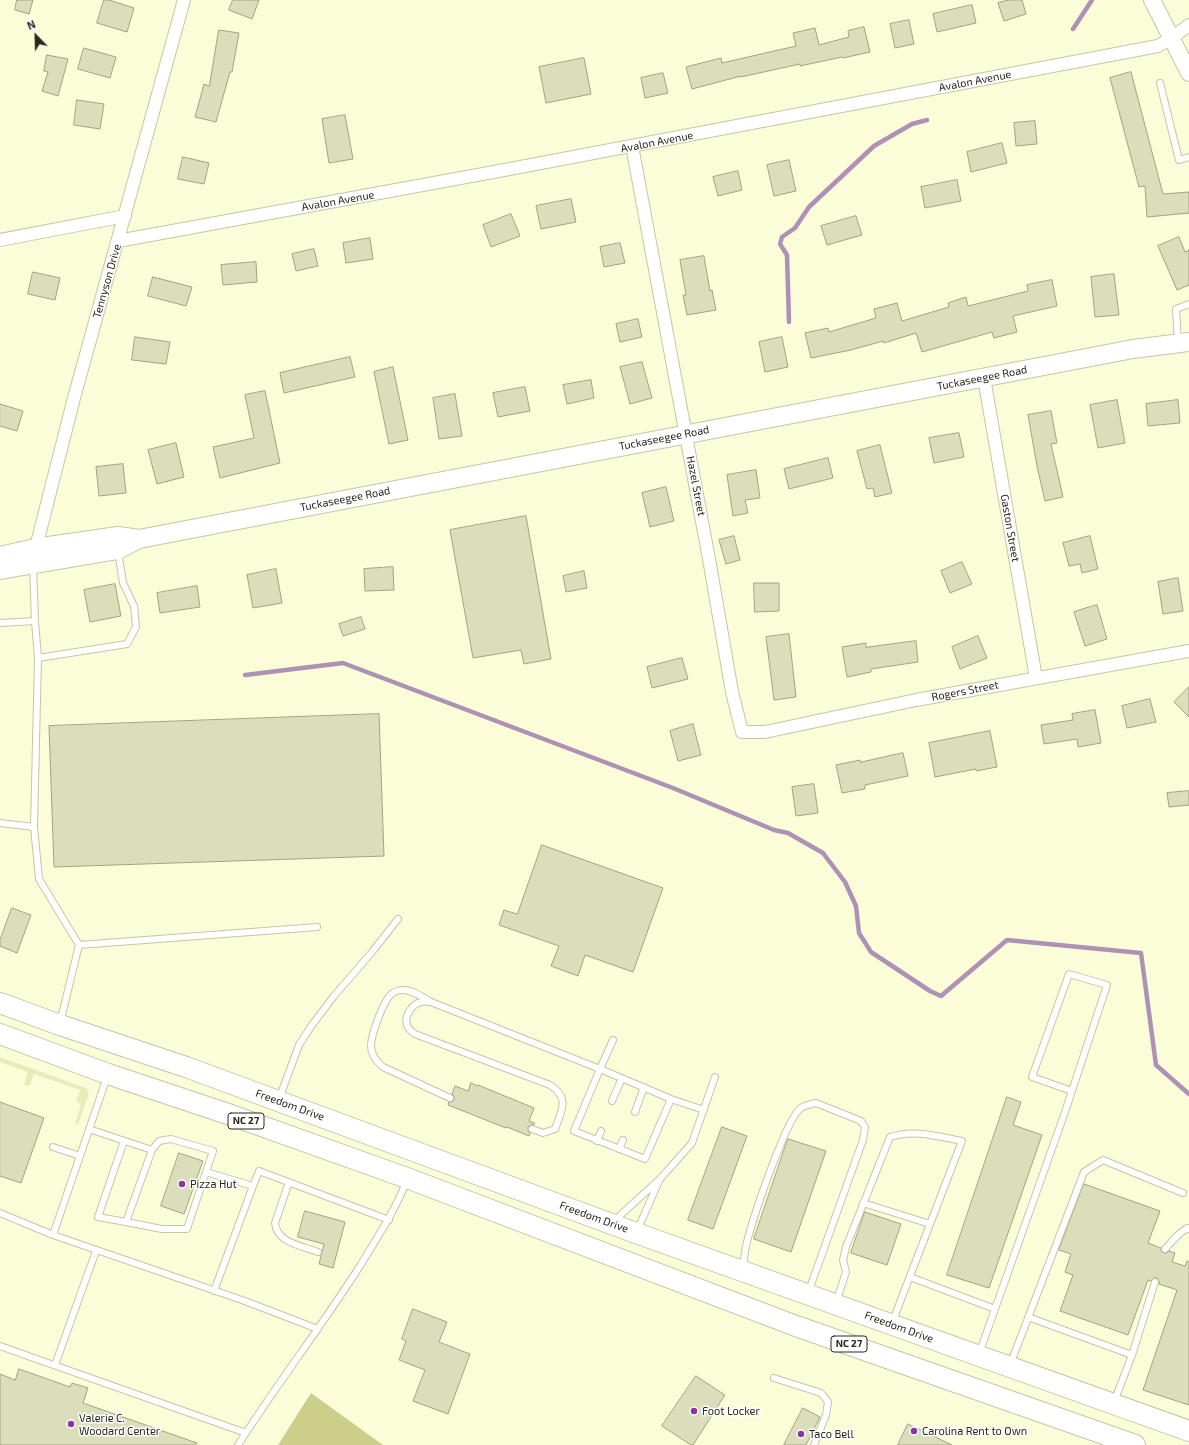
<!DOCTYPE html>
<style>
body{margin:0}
#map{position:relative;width:1189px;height:1445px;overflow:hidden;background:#fbfdd9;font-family:"Exo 2",sans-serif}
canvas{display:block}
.north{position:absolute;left:16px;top:16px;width:40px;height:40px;-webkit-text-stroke:3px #fff;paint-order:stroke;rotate:337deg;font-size:11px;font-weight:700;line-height:16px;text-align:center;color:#28291c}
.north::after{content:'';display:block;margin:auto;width:14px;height:18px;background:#28291c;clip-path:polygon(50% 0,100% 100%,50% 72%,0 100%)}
</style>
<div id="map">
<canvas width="1189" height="1445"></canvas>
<div class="north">N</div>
</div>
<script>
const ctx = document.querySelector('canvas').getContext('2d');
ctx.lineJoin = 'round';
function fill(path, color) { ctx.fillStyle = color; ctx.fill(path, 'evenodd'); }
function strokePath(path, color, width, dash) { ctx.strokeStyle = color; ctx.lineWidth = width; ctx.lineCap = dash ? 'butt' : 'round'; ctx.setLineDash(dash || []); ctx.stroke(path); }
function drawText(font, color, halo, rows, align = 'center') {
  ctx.font = font + ' "Exo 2",sans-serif'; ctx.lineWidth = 3; ctx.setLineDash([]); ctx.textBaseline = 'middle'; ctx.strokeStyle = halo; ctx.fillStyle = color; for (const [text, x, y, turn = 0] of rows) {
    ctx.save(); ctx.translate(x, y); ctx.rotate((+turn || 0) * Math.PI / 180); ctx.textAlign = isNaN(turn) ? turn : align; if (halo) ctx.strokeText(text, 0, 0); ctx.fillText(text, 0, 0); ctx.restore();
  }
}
const green = new Path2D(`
 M 0,1057 L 86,1088 L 89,1094 L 78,1124 L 75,1124 L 81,1104 L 76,1101 L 80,1090 L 34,1074 L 30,1085 L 26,1086 L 24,1084 L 28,1072 L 0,1062 Z`);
const forest = new Path2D(`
 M 311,1393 L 383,1445 L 278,1445 Z`);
const stream = new Path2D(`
 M 1073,29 L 1092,0
 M 789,322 L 787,255 L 780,244 L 782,237 L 795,228 L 809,207 L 874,146 L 912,124 L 927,120
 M 245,675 L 343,663 L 673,788 L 774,830 L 788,833 L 823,853 L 845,882 L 856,906 L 859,933 L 871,952 L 930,991 L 941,996 L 1007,940 L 1141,953 L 1156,1065 L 1189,1094`);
const building = new Path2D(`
 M 17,0 L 33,0 L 29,14 L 15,10 Z
 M 104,0 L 109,0 L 134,8 L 127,32 L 97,23 Z
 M 233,0 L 259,0 L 252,19 L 229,10 Z
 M 1009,0 L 1022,0 L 1026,14 L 1004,21 L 998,3 Z
 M 972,5 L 976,23 L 937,32 L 933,14 Z
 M 909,20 L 914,44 L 895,48 L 890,24 Z
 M 864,27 L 870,52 L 843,58 L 842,57 L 800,66 L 800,64 L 741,77 L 741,76 L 692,89 L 686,67 L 721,58 L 722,63 L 796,46 L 793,33 L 815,28 L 819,45 L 849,37 L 848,31 Z
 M 219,30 L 239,33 L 232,72 L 230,72 L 216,122 L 195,117 L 204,84 L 209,86 Z
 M 84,48 L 116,57 L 110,78 L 78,69 Z
 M 47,55 L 68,59 L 58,96 L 42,91 L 48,72 L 44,71 Z
 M 584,58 L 591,94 L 546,103 L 539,67 Z
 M 1131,72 L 1163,194 L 1189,192 L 1189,213 L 1147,217 L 1145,186 L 1139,187 L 1110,78 Z
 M 663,73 L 668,93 L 645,98 L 641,78 Z
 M 77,100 L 104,104 L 100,129 L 74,125 Z
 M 345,115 L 353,159 L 329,163 L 322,119 Z
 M 1035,121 L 1037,144 L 1016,146 L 1014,123 Z
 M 1002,143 L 1007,163 L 971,172 L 967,152 Z
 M 183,157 L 209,163 L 204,184 L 178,179 Z
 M 789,160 L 796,191 L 774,196 L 767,165 Z
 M 738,171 L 742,190 L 718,196 L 713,177 Z
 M 957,180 L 961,201 L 925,208 L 921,187 Z
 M 571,199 L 576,222 L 541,229 L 536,206 Z
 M 511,214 L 520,236 L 491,247 L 483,225 Z
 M 856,216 L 862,235 L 827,245 L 821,226 Z
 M 1179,237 L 1185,252 L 1189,250 L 1189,285 L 1177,290 L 1158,246 Z
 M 370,238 L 373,259 L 346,263 L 343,243 Z
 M 620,243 L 625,263 L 604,267 L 600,247 Z
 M 314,249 L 318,266 L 296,271 L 292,254 Z
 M 704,256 L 710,291 L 712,290 L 716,310 L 687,315 L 683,295 L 686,295 L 680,260 Z
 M 256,262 L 257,282 L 223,285 L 221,265 Z
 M 33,272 L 60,278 L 55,300 L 28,294 Z
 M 1114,274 L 1119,315 L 1095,317 L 1091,277 Z
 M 153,277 L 192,287 L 186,306 L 148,296 Z
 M 1052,280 L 1057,306 L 1013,316 L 1017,332 L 994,338 L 992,332 L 922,352 L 916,333 L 884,343 L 883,341 L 851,350 L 811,358 L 805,333 L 828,328 L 829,332 L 876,318 L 874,309 L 897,303 L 902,321 L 949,307 L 948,303 L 966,297 L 968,306 L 1028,291 L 1027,285 Z
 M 638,319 L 642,337 L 620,342 L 616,324 Z
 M 135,337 L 170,342 L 166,364 L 132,360 Z
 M 782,337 L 788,367 L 765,372 L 759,342 Z
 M 350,357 L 355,377 L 284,393 L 280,373 Z
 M 642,362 L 652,398 L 630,404 L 620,367 Z
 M 393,367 L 408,440 L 389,444 L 374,372 Z
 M 591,380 L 594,398 L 567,404 L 563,385 Z
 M 525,387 L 530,411 L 498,417 L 493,393 Z
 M 265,391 L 280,463 L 220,478 L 213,447 L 254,438 L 245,395 Z
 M 455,394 L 462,436 L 439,439 L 433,398 Z
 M 1117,400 L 1125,443 L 1098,448 L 1090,405 Z
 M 1178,400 L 1180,423 L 1148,426 L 1146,404 Z
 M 0,404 L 23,411 L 17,431 L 0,426 Z
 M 1051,411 L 1057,443 L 1051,444 L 1063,497 L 1045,501 L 1037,466 L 1028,415 Z
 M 959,433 L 964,457 L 934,463 L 929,438 Z
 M 176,443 L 184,477 L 157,484 L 148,450 Z
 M 880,445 L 892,493 L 875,497 L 873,488 L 867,489 L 857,451 Z
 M 828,458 L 833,478 L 789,489 L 784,469 Z
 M 123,464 L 126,493 L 99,496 L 96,467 Z
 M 756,470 L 760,498 L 745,500 L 748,513 L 733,516 L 727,475 Z
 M 666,487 L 674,521 L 650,527 L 642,493 Z
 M 526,516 L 551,659 L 524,664 L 521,650 L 473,658 L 450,530 Z
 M 734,536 L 740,560 L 726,564 L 719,540 Z
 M 1090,536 L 1098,569 L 1082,573 L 1080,564 L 1069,566 L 1063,543 Z
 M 962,562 L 972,584 L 950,593 L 941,571 Z
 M 393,567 L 394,590 L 365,591 L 364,569 Z
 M 276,569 L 282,603 L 253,608 L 247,575 Z
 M 584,571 L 587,588 L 566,592 L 563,576 Z
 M 1178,578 L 1183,611 L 1163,614 L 1158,582 Z
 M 754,583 L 779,583 L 779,611 L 755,612 Z
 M 115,584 L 121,616 L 90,622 L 84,590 Z
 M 197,586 L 200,607 L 160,613 L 157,593 Z
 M 1097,605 L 1107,639 L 1085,646 L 1074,612 Z
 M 361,617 L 365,629 L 343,636 L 339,624 Z
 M 789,634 L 796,697 L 774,700 L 766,637 Z
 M 978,636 L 987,658 L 960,669 L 952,647 Z
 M 916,641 L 918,662 L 871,669 L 871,672 L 847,677 L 842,647 L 866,643 L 866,647 Z
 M 682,658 L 688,679 L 652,688 L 647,667 Z
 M 1189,687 L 1189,717 L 1174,702 Z
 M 1150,699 L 1156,722 L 1127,728 L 1122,706 Z
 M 1095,710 L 1101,743 L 1078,747 L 1077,739 L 1044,744 L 1041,725 L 1073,720 L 1072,714 Z
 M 379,714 L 384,856 L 54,867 L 49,726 Z
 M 693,724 L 701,755 L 678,761 L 670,731 Z
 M 990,731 L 997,767 L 976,771 L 976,769 L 935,777 L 929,743 Z
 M 903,753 L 908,776 L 865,785 L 865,789 L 842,793 L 836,765 L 860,760 L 860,762 Z
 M 814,784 L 818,813 L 796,816 L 792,787 Z
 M 1189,791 L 1189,805 L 1169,807 L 1167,793 Z
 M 542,845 L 663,888 L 633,972 L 585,955 L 578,976 L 551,966 L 559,946 L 499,925 L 504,910 L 517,914 Z
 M 12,908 L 31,915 L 17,953 L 0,946 L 0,940 Z
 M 471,1083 L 478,1086 L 478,1085 L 534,1108 L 529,1121 L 534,1123 L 534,1125 L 531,1125 L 528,1127 L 528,1130 L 530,1133 L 529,1136 L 507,1127 L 506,1128 L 448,1105 L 449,1102 L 452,1102 L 454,1100 L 454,1096 L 452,1094 L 455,1086 L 468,1091 Z
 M 1007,1097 L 1021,1102 L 1013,1125 L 1042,1135 L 989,1288 L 947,1275 Z
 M 0,1102 L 44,1118 L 21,1183 L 0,1176 Z
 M 722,1127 L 747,1136 L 713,1229 L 688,1220 Z
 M 788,1139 L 826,1151 L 791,1252 L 754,1239 Z
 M 179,1153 L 203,1161 L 184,1214 L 161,1206 Z
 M 1084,1184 L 1160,1211 L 1148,1243 L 1161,1248 L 1161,1251 L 1164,1253 L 1167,1253 L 1169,1251 L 1175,1253 L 1172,1262 L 1185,1266 L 1187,1261 L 1189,1262 L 1189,1405 L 1143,1390 L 1177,1290 L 1159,1284 L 1159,1281 L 1157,1278 L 1154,1278 L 1151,1281 L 1148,1280 L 1128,1335 L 1060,1311 L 1073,1275 L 1065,1272 L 1071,1254 L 1059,1250 Z
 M 305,1211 L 345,1222 L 333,1268 L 319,1264 L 324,1244 L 298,1237 Z
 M 865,1212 L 901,1224 L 887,1265 L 851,1253 Z
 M 413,1309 L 447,1322 L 439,1342 L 470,1354 L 448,1414 L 413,1401 L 425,1370 L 399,1360 L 406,1341 L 402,1339 Z
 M 19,1369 L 70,1387 L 72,1383 L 88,1388 L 83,1403 L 197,1443 L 196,1445 L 0,1445 L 0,1374 L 15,1380 Z
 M 696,1376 L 725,1395 L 693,1445 L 691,1445 L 662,1426 Z
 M 803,1408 L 820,1417 L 806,1445 L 784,1445 Z
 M 908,1424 L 952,1445 L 898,1445 Z`);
const service = new Path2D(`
 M 1160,83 L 1179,160 L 1189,157
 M 1178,342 L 1176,309 L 1189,304
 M 0,623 L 35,621
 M 38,658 L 127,644 L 136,627 L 134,606 L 123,583 L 118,551
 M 0,823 L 34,827 L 38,658 L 35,621 L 33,565
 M 34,827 L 39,879 L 79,945
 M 431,1002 C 428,1002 424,1001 421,1002 C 412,1004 404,1016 407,1025 C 408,1029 412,1032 415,1034 L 550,1085 C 570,1098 562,1110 555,1129 L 543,1133 L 532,1129
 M 60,1023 L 79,945 L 317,927
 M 613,1040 L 600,1069 L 671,1099 L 704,1110
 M 450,1098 L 383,1067 C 377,1062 371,1055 371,1046 C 371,1035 384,998 393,993 C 395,991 400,990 402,990 C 411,989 423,997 431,1002 L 600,1069 L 574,1131 L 645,1159 L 671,1099
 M 279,1099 L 299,1045 L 312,1025 L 334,996 L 372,952 L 398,919
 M 612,1101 L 622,1078
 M 635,1112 L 644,1087
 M 89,1129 L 152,1150 L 126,1222 L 98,1217 L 124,1141
 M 597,1141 L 601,1131
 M 53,1147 L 80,1156
 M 619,1149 L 623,1140
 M 206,1172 L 253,1186 L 214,1291
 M 289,1182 L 275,1223 C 277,1243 302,1246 318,1252
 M 253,1186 L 259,1171 L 389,1220
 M 863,1203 L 930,1224
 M 0,1213 L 53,1235 L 107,1077
 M 614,1221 L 660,1179 L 692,1143 L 715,1077
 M 126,1222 L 162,1229 L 187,1229 L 213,1151 L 171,1139 L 159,1141 L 152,1150
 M 637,1231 L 659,1181
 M 53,1235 L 242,1300 L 318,1329
 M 1165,1249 L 1178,1235 L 1187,1228 L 1189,1229
 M 743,1268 C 744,1258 745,1247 748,1238 C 754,1216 786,1118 801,1108 C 805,1105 811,1104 816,1103 L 861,1121 L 865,1127 L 863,1140 L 808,1293
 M 910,1277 L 995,1309
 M 836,1303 L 846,1272 L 843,1260 L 846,1247 L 890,1137 C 914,1129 937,1136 962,1141 L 892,1323
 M 1028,1317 L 1132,1355
 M 0,1346 L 246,1433
 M 979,1354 L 1065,1112 L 1107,985 L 1069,974 L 1032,1077 L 1072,1091
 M 55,1365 L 96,1251
 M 1010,1365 L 1084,1172 L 1103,1160 L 1183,1193
 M 774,1378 L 821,1393 L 828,1402 L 826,1415 L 814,1445
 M 1114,1402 L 1132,1355 L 1155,1282
 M 238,1445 C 277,1384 321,1327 360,1266 C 377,1238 395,1211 407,1180`);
const minor = new Path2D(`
 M 632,146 L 709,559 L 732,692 L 742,732 L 765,732 L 916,700 L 1189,651
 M 0,240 L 125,216
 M 118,241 C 465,178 812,113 1158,46 L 1172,38 L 1189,25
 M 984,378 L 1036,678
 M 34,555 L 74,398 L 184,0`);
const tertiary = new Path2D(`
 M 1152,0 L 1189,73`);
const secondary = new Path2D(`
 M 0,556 L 35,548 L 118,536 L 139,539
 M 0,570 L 118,550 L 139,539 L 1133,349 L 1189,342`);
const primary = new Path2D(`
 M 0,1003 L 60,1025 L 186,1067 L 636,1233 L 1189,1431
 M 0,1034 L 108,1074 L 228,1114 L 407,1178 L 796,1326 L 1135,1445`);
const markers = [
 [182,1184,4,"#8935a4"],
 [694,1411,4,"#8935a4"],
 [71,1424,4,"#8935a4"],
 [914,1431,4,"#8935a4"],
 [801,1434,4,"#8935a4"]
];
const shields = [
 [246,1121,36],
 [849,1344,36]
];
const shieldNames = [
 ["NC 27",246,1121],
 ["NC 27",849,1344]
];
const streetNames = [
 ["Avalon Avenue",975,81,-11],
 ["Avalon Avenue",657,142,-11],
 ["Avalon Avenue",338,201,-10],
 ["Tennyson Drive",107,281,-74],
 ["Tuckaseegee Road",982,378,-11],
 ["Tuckaseegee Road",664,438,-11],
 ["Hazel Street",696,486,79],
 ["Tuckaseegee Road",345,499,-11],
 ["Gaston Street",1010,528,80],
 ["Rogers Street",965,691,-11],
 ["Freedom Drive",290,1105,20],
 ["Freedom Drive",594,1217,20],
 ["Freedom Drive",899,1327,20]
];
const poiNames = [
 ["Pizza Hut",190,1184],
 ["Foot Locker",702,1411],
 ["Valerie C.",79,1418],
 ["Woodard Center",79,1431],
 ["Carolina Rent to Own",922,1431],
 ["Taco Bell",809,1434]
];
fill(green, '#e9ecb9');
fill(forest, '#cbcf8a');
strokePath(stream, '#ae91b5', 4.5);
fill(building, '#dbdebb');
strokePath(building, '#a1a382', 1);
strokePath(service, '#c4c7a4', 8);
strokePath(minor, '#c4c7a4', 14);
strokePath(tertiary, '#c4c7a4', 18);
strokePath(secondary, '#c4c7a4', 20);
strokePath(primary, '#c4c7a4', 22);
strokePath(service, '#fff', 6);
strokePath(minor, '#fff', 12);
strokePath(tertiary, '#fff', 16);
strokePath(secondary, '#fff', 18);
strokePath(primary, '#fff', 20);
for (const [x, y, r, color] of markers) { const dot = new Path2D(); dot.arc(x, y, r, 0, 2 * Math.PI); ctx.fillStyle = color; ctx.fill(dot); strokePath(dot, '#fff', 1.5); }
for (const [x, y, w] of shields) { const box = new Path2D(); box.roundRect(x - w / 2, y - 8, w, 16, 3); ctx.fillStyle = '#fff'; ctx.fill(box); strokePath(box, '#28291c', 1); }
drawText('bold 10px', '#28291c', null, shieldNames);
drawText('11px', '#28291c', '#fff', streetNames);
drawText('11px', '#28291c', '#fff', poiNames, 'left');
</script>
